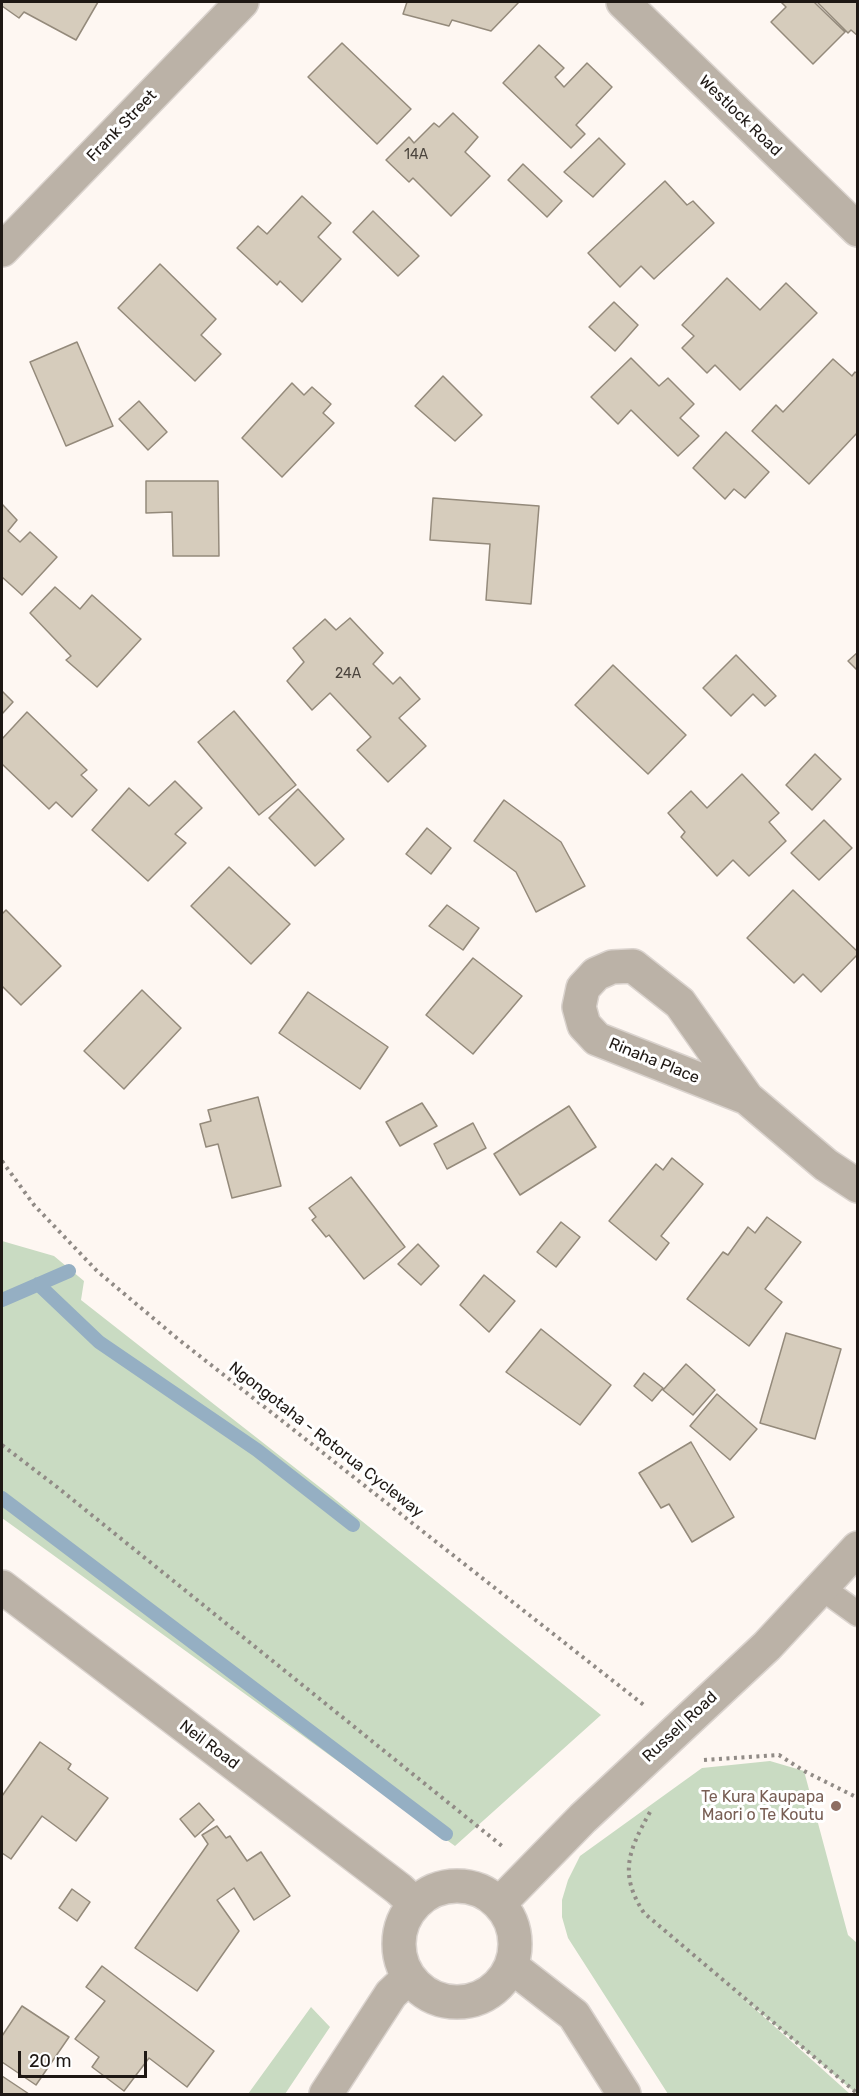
<!DOCTYPE html>
<style>
body{margin:0}
#map{position:relative;width:859px;height:2096px;overflow:hidden;background:#fef7f2;font-family:Rubik,sans-serif}
canvas{display:block}
.frame{position:absolute;inset:0;border:3px solid #1e1814;pointer-events:none}
.scale{position:absolute;left:18px;top:2051px;width:129px;height:27px;box-sizing:border-box;border:3px solid #1e1814;border-top:0;padding-left:8px;font-size:18px;line-height:21px;white-space:nowrap;color:#1e1814;-webkit-text-stroke:4px #fff;paint-order:stroke}
</style>
<div id="map">
<canvas width="859" height="2096"></canvas>
<div class="frame"></div>
<div class="scale">20 m</div>
</div>
<script>
const ctx = document.querySelector('canvas').getContext('2d');
ctx.lineJoin = 'round';
function fill(path, color) { ctx.fillStyle = color; ctx.fill(path, 'evenodd'); }
function strokePath(path, color, width, dash) { ctx.strokeStyle = color; ctx.lineWidth = width; ctx.lineCap = dash ? 'butt' : 'round'; ctx.setLineDash(dash || []); ctx.stroke(path); }
function drawText(font, color, halo, rows, align = 'center') {
  ctx.font = font + ' Rubik,sans-serif'; ctx.lineWidth = 6; ctx.setLineDash([]); ctx.textBaseline = 'middle'; ctx.strokeStyle = halo; ctx.fillStyle = color; for (const [text, x, y, turn = 0] of rows) {
    ctx.save(); ctx.translate(x, y); ctx.rotate((+turn || 0) * Math.PI / 180); ctx.textAlign = isNaN(turn) ? turn : align; if (halo) ctx.strokeText(text, 0, 0); ctx.fillText(text, 0, 0); ctx.restore();
  }
}
const green = new Path2D(`
 M 2,1241 L 54,1256 L 84,1281 L 81,1300 L 331,1496 L 601,1715 L 455,1846 L 2,1518 Z
 M 770,1761 L 804,1771 L 848,1935 L 857,1943 L 857,2094 L 735,1991 L 850,2094 L 668,2094 L 568,1938 L 562,1917 L 562,1900 L 568,1880 L 580,1856 L 702,1768 Z
 M 311,2007 L 330,2027 L 285,2094 L 248,2094 Z`);
const stream = new Path2D(`
 M 38,1284 L 99,1342 L 257,1450 L 353,1525
 M 2,1300 L 69,1271
 M 2,1498 L 446,1834`);
const building = new Path2D(`
 M 2,2 L 98,2 L 76,40 L 24,12 L 19,18 L 2,6 Z
 M 407,2 L 519,2 L 491,31 L 452,20 L 449,26 L 403,14 Z
 M 781,2 L 814,2 L 845,32 L 813,64 L 771,22 L 786,7 Z
 M 817,2 L 858,2 L 858,36 L 851,30 L 848,33 Z
 M 342,43 L 411,109 L 377,144 L 308,77 Z
 M 539,45 L 564,68 L 555,77 L 564,87 L 587,63 L 612,87 L 576,125 L 585,134 L 571,148 L 503,83 Z
 M 453,113 L 478,137 L 465,152 L 490,176 L 451,216 L 413,178 L 409,182 L 386,160 L 409,137 L 414,143 L 434,123 L 439,127 Z
 M 599,138 L 625,164 L 593,197 L 564,172 Z
 M 523,164 L 562,201 L 547,217 L 508,180 Z
 M 665,181 L 687,205 L 693,201 L 714,223 L 654,279 L 641,266 L 620,287 L 588,253 Z
 M 302,196 L 331,223 L 318,237 L 341,259 L 302,302 L 280,281 L 277,285 L 237,248 L 258,226 L 267,234 Z
 M 373,211 L 419,256 L 398,276 L 353,232 Z
 M 160,264 L 216,319 L 201,335 L 221,354 L 195,381 L 118,308 Z
 M 727,278 L 760,310 L 786,283 L 817,313 L 740,390 L 715,365 L 707,373 L 682,348 L 694,336 L 682,325 Z
 M 614,302 L 638,325 L 615,351 L 589,327 Z
 M 77,342 L 113,426 L 66,446 L 30,362 Z
 M 631,358 L 659,386 L 668,378 L 694,404 L 680,418 L 699,436 L 678,456 L 631,410 L 618,424 L 591,397 Z
 M 833,359 L 852,376 L 855,372 L 858,374 L 858,432 L 809,484 L 752,431 L 776,405 L 783,412 Z
 M 443,376 L 482,415 L 455,441 L 415,406 Z
 M 292,383 L 304,395 L 312,387 L 331,404 L 323,413 L 334,423 L 282,477 L 242,438 Z
 M 139,401 L 167,432 L 148,450 L 119,419 Z
 M 726,432 L 769,472 L 745,498 L 734,489 L 725,499 L 693,468 Z
 M 146,481 L 218,481 L 219,556 L 173,556 L 172,512 L 146,513 Z
 M 433,498 L 539,506 L 531,604 L 486,600 L 490,544 L 430,540 Z
 M 2,504 L 17,520 L 8,531 L 20,542 L 30,532 L 57,557 L 22,595 L 2,577 Z
 M 55,587 L 80,609 L 92,595 L 141,639 L 97,687 L 66,660 L 71,656 L 30,613 Z
 M 350,618 L 383,653 L 373,664 L 393,684 L 400,677 L 420,699 L 399,718 L 426,746 L 388,782 L 357,750 L 371,737 L 330,693 L 312,710 L 287,681 L 304,662 L 293,648 L 325,619 L 336,630 Z
 M 858,652 L 858,671 L 848,661 Z
 M 736,655 L 776,696 L 765,706 L 753,694 L 731,716 L 703,688 Z
 M 613,665 L 686,735 L 648,774 L 575,705 Z
 M 2,691 L 13,702 L 2,714 Z
 M 234,711 L 296,785 L 259,815 L 198,742 Z
 M 27,712 L 87,770 L 81,775 L 97,790 L 72,817 L 56,802 L 49,809 L 2,764 L 2,739 Z
 M 815,754 L 841,779 L 812,810 L 786,785 Z
 M 742,774 L 779,813 L 769,822 L 786,841 L 749,876 L 733,860 L 717,876 L 681,837 L 685,832 L 668,813 L 691,791 L 707,808 Z
 M 175,781 L 202,808 L 175,834 L 186,843 L 148,881 L 92,830 L 129,788 L 149,806 Z
 M 298,789 L 344,839 L 315,866 L 269,818 Z
 M 504,800 L 561,842 L 585,886 L 536,912 L 516,872 L 474,841 Z
 M 824,820 L 852,848 L 819,880 L 791,853 Z
 M 427,828 L 451,848 L 431,874 L 406,854 Z
 M 229,867 L 290,924 L 251,964 L 191,906 Z
 M 793,890 L 858,952 L 858,954 L 821,992 L 803,974 L 794,983 L 747,938 Z
 M 447,905 L 479,928 L 463,950 L 429,926 Z
 M 6,910 L 61,966 L 21,1005 L 2,986 L 2,914 Z
 M 473,958 L 522,996 L 473,1054 L 426,1015 Z
 M 142,990 L 181,1028 L 124,1089 L 84,1051 Z
 M 308,992 L 388,1047 L 360,1089 L 279,1033 Z
 M 258,1097 L 281,1186 L 232,1198 L 218,1144 L 206,1147 L 200,1124 L 211,1121 L 208,1110 Z
 M 422,1103 L 437,1126 L 400,1146 L 386,1122 Z
 M 569,1106 L 596,1147 L 520,1195 L 494,1154 Z
 M 473,1123 L 486,1148 L 447,1169 L 434,1144 Z
 M 672,1158 L 703,1184 L 661,1236 L 669,1243 L 656,1260 L 609,1221 L 656,1164 L 663,1170 Z
 M 351,1177 L 405,1247 L 364,1279 L 329,1235 L 326,1237 L 312,1220 L 316,1217 L 309,1208 Z
 M 767,1217 L 801,1242 L 765,1289 L 782,1302 L 749,1346 L 687,1299 L 723,1252 L 728,1255 L 748,1227 L 755,1233 Z
 M 561,1222 L 580,1237 L 556,1267 L 537,1252 Z
 M 418,1244 L 439,1266 L 421,1285 L 398,1264 Z
 M 484,1275 L 515,1301 L 489,1332 L 460,1305 Z
 M 541,1329 L 611,1385 L 580,1425 L 506,1372 Z
 M 786,1333 L 841,1349 L 815,1439 L 760,1423 Z
 M 686,1364 L 715,1390 L 693,1415 L 663,1390 Z
 M 644,1373 L 663,1388 L 652,1401 L 634,1386 Z
 M 717,1394 L 757,1429 L 730,1460 L 690,1426 Z
 M 691,1442 L 734,1517 L 692,1542 L 669,1504 L 661,1508 L 639,1473 Z
 M 40,1742 L 71,1764 L 68,1769 L 108,1798 L 76,1841 L 42,1816 L 11,1859 L 2,1853 L 2,1796 Z
 M 199,1803 L 214,1820 L 195,1837 L 180,1819 Z
 M 217,1826 L 226,1838 L 230,1836 L 247,1861 L 261,1852 L 290,1896 L 254,1920 L 234,1888 L 217,1900 L 239,1931 L 197,1991 L 135,1948 L 208,1844 L 202,1835 Z
 M 72,1889 L 90,1902 L 77,1921 L 59,1908 Z
 M 102,1966 L 214,2051 L 187,2087 L 149,2058 L 124,2091 L 92,2067 L 99,2057 L 75,2039 L 105,2001 L 86,1987 Z
 M 22,2006 L 69,2037 L 36,2085 L 2,2062 L 2,2036 Z
 M 2,2076 L 29,2094 L 2,2094 Z`);
const path = new Path2D(`
 M 2,1161 L 34,1205 L 97,1271 L 178,1339 L 645,1706
 M 2,1445 L 57,1487 L 502,1846
 M 704,1760 L 779,1755 L 804,1771 L 858,1798
 M 650,1812 C 629,1850 618,1873 644,1913 L 858,2094`);
const lane = new Path2D(`
 M 822,1588 L 858,1614`);
const street = new Path2D(`
 M 623,2 L 858,230
 M 2,250 L 242,2
 M 747,1098 L 597,1039 L 584,1025 L 579,1007 L 583,988 L 596,974 L 612,967 L 633,966 L 680,1003 L 747,1098 L 826,1165 L 858,1186
 M 2,1587 L 399,1889 L 415,1904
 M399 1944a58 58 0 1 1 116 0a58 58 0 1 1-116 0Z
 M 500,1903 L 583,1818 L 767,1646 L 858,1548
 M 511,1966 L 574,2015 L 624,2094
 M 326,2094 L 391,1994 L 409,1977`);
const markers = [
 [836,1806,6,"#8d6e63"]
];
const numberNames = [
 ["14A",416,155],
 ["24A",348,674]
];
const streetNames = [
 ["Westlock Road",740,116,44],
 ["Frank Street",122,126,-46],
 ["Rinaha Place",654,1061,22],
 ["Ngongotaha - Rotorua Cycleway",326,1440,38],
 ["Russell Road",680,1727,-43],
 ["Neil Road",209,1745,37]
];
const educationNames = [
 ["Te Kura Kaupapa",824,1797],
 ["Maori o Te Koutu",824,1815]
];
fill(green, '#c9dbc2');
strokePath(stream, '#95afc3', 14);
fill(building, '#d6ccbc');
strokePath(building, '#948a7b', 1.5);
strokePath(lane, '#dad3ce', 27);
strokePath(street, '#dad3ce', 36);
strokePath(path, '#918b86', 4, [3, 4.5]);
strokePath(lane, '#bbb2a7', 24);
strokePath(street, '#bbb2a7', 33);
for (const [x, y, r, color] of markers) { const dot = new Path2D(); dot.arc(x, y, r, 0, 2 * Math.PI); ctx.fillStyle = color; ctx.fill(dot); strokePath(dot, '#fff', 2); }
drawText('14px', '#4c453e', null, numberNames);
drawText('16px', '#1e1814', '#fff', streetNames);
drawText('16px', '#785e54', '#fff', educationNames, 'right');
</script>
